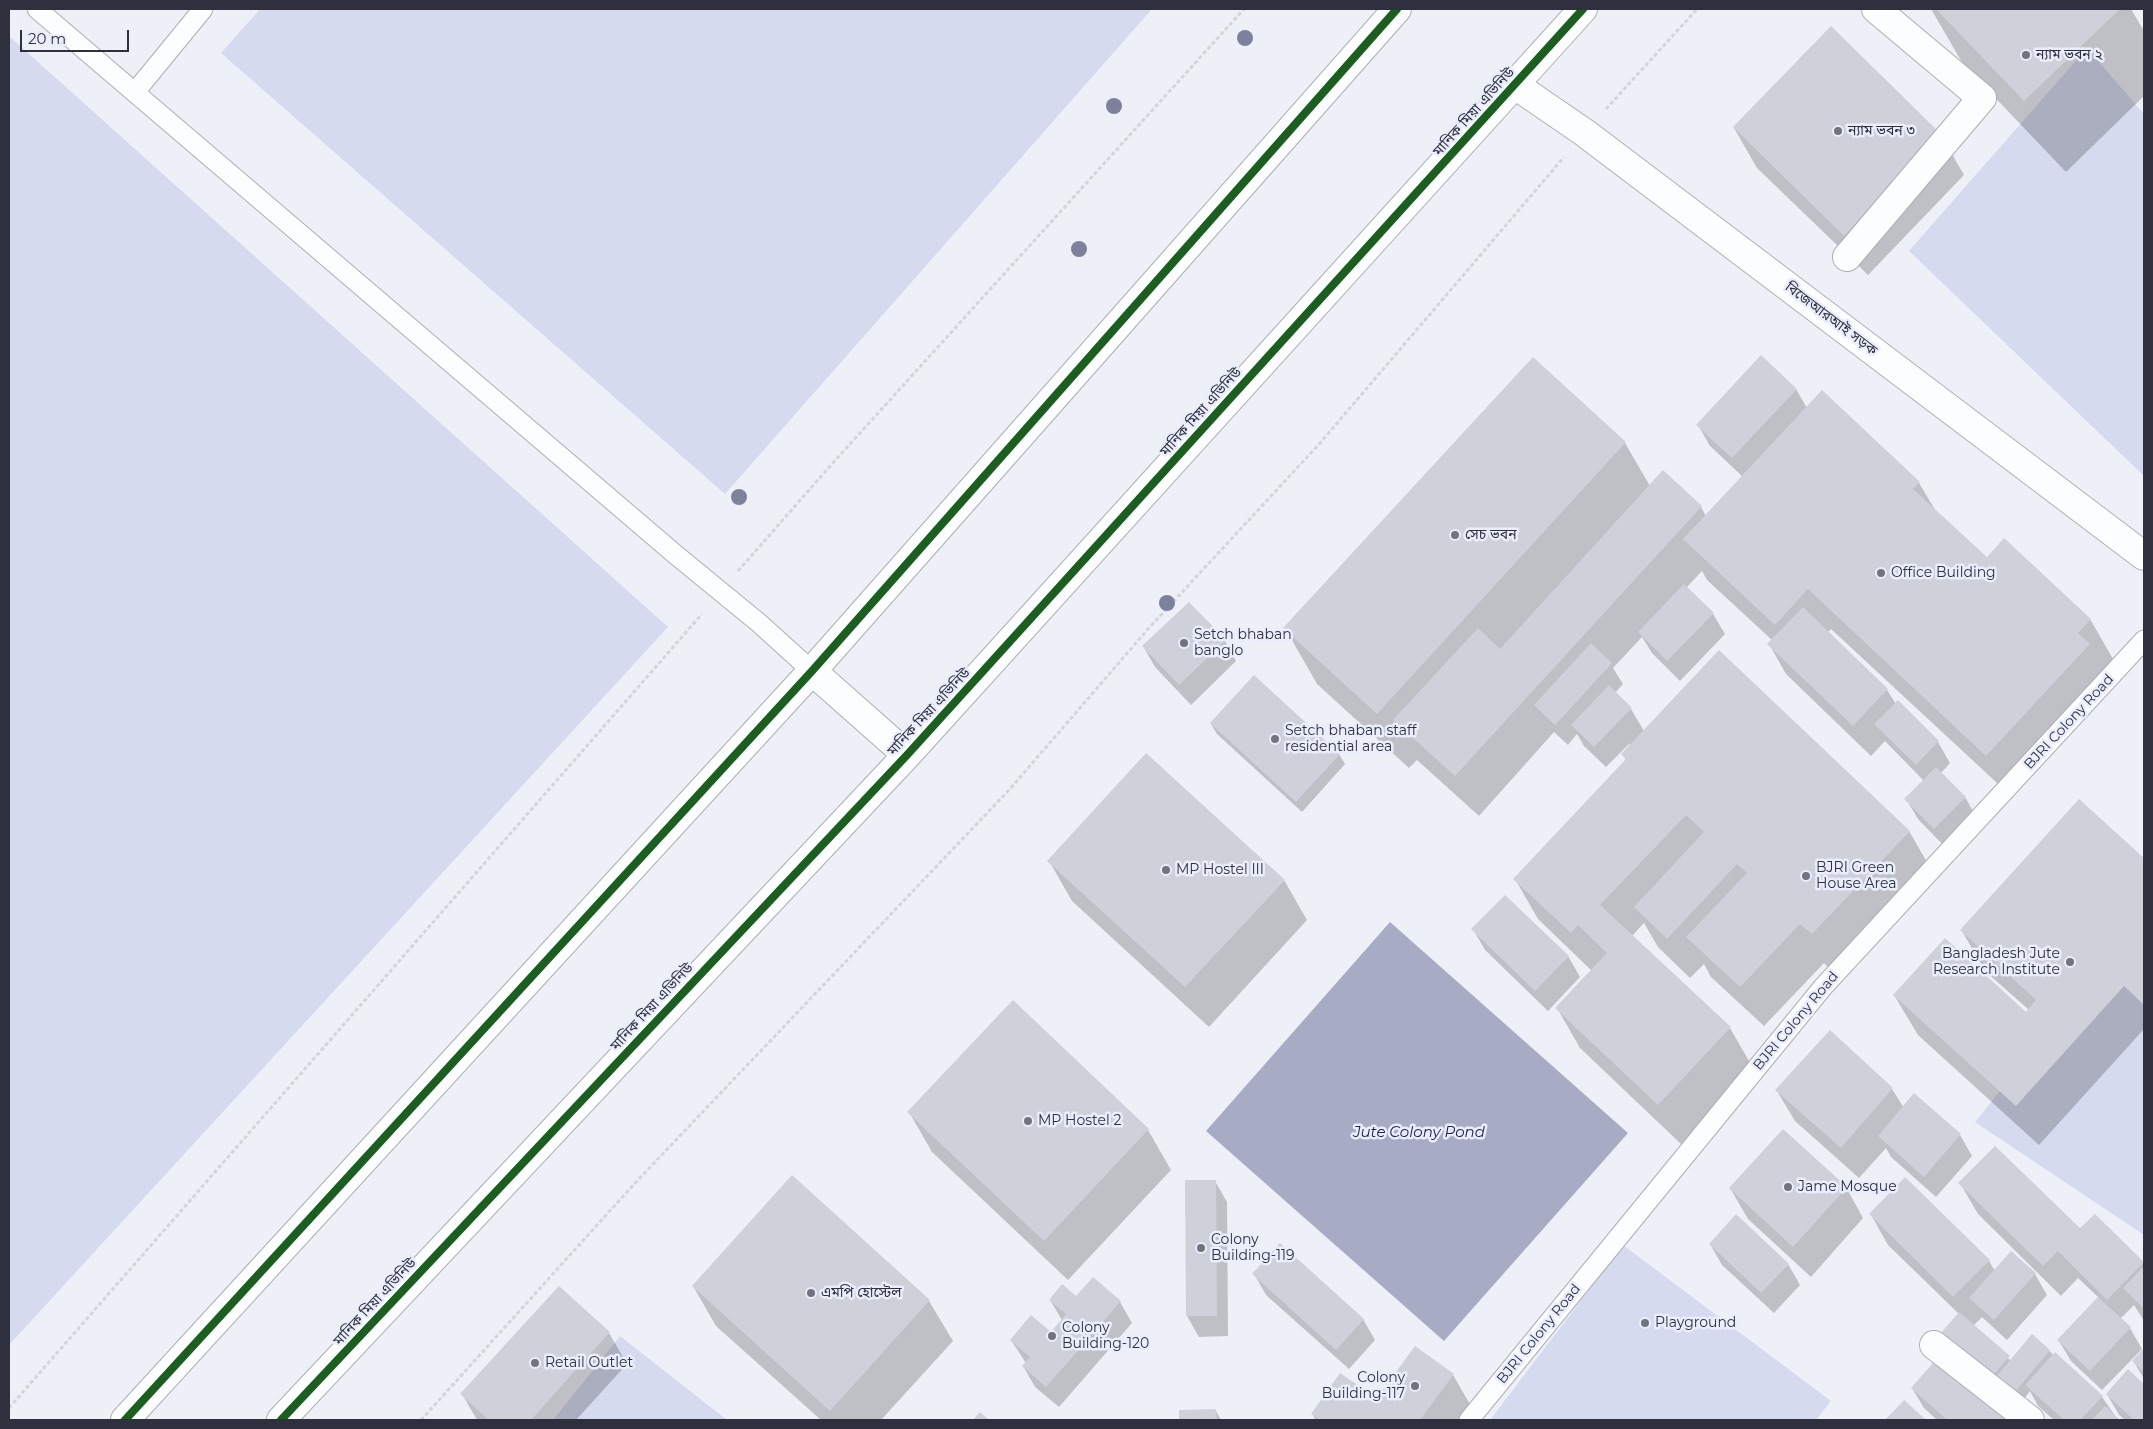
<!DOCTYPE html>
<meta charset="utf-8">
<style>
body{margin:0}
#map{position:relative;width:2153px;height:1429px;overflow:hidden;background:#eef0f7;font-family:Montserrat,sans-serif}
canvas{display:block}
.frame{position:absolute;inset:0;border:10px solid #2e303d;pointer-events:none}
.scale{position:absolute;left:20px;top:30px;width:109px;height:22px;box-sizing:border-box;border:2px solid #2e303d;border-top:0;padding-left:6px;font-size:15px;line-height:18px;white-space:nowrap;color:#2e303d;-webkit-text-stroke:4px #eaedfb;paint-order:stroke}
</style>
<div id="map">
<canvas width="2153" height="1429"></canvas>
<div class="frame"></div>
<div class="scale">20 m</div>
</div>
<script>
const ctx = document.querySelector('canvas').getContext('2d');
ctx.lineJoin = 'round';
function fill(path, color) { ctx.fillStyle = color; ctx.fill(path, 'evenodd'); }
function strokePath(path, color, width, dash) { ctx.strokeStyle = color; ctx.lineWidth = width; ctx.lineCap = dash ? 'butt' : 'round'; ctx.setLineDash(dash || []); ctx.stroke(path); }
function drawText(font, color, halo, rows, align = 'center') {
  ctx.font = font + ' Montserrat,"Noto Sans Bengali",sans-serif'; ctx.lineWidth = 5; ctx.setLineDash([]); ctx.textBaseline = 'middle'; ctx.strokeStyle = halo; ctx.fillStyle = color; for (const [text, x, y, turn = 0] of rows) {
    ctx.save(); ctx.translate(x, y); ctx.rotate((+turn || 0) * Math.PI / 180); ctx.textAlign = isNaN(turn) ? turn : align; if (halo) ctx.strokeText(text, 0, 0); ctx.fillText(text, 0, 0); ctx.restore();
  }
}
const green = new Path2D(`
 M 260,9 L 1152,9 L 725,494 L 221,53 Z
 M 9,36 L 668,627 L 9,1345 Z
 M 2087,48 L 2144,114 L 2144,476 L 1909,251 Z
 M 2144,912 L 2144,1235 L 1975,1122 Z
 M 1623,1245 L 1831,1401 L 1816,1420 L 1490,1420 Z
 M 620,1336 L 727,1420 L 553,1420 Z`);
const water = new Path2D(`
 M 1390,922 L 1628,1133 L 1444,1341 L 1206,1131 Z`);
const shadow = new Path2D(`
 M 1931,9 L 2131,9 L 2144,31 L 2144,96 L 2066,172 L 1963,64 Z
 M 1734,128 L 1941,135 L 1964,175 L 1868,275 L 1757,168 Z
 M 1533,358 L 1625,443 L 1650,486 L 1701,507 L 1706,516 L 1743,477 L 1710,446 L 1698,425 L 1796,389 L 1807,408 L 1919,483 L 1937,513 L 1987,559 L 2090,619 L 2113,659 L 2103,670 L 2112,685 L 2010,795 L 1831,629 L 1828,632 L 1887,690 L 1896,704 L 1898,702 L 1938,742 L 1950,763 L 1941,773 L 1965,797 L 1977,818 L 1947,849 L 1918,819 L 1906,799 L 1924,781 L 1885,741 L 1871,756 L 1786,674 L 1769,644 L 1772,640 L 1707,580 L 1702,571 L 1686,588 L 1713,614 L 1725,634 L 1680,681 L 1652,653 L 1642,637 L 1613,668 L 1623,684 L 1615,693 L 1631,709 L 1644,731 L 1909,831 L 1932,871 L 1835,974 L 1824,963 L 1764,1026 L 1711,977 L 1704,964 L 1690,978 L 1658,947 L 1644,923 L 1632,936 L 1730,1028 L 1753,1068 L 1681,1144 L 1580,1048 L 1557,1008 L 1592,971 L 1538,919 L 1515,879 L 1626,761 L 1623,754 L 1631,746 L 1629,744 L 1606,767 L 1584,746 L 1577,734 L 1568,745 L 1554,732 L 1479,816 L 1417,760 L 1409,768 L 1317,684 L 1285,628 Z
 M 1225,641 L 1236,661 L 1191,705 L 1155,667 L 1143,646 Z
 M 1211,724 L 1339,754 L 1345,764 L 1302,812 L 1217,734 Z
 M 2079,801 L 2144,860 L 2144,1029 L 2039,1145 L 1918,1035 L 1894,995 L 2026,1013 L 2029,1010 L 1985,971 L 1962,931 Z
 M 1049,861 L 1284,880 L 1307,920 L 1209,1027 L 1072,901 Z
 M 1473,929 L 1568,956 L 1580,977 L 1548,1011 L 1485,950 Z
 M 1830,1032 L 1892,1089 L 1904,1108 L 1915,1095 L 1960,1135 L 1972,1156 L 1936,1197 L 1891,1157 L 1886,1148 L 1859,1178 L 1795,1121 L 1777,1091 Z
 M 909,1112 L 1148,1130 L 1171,1170 L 1068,1280 L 932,1152 Z
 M 792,1177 L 929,1301 L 953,1341 L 881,1420 L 821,1420 L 716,1326 L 693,1286 Z
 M 1186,1181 L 1215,1181 L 1227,1202 L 1228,1336 L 1199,1337 L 1187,1316 Z
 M 1960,1183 L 2079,1229 L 2143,1263 L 2144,1321 L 2134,1305 L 2120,1319 L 2130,1328 L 2142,1349 L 2102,1390 L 2071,1361 L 2059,1341 L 2099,1298 L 2078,1278 L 2061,1296 L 1978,1214 Z
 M 1846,1187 L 1863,1218 L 1811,1277 L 1748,1219 L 1730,1188 Z
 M 1871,1215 L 1989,1261 L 1995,1271 L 2011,1253 L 2035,1274 L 2047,1295 L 2007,1340 L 1982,1317 L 1973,1326 L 2011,1361 L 2032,1336 L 2102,1397 L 2118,1420 L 2054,1420 L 2038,1406 L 2030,1391 L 2009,1420 L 1937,1420 L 1924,1408 L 1912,1388 L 1940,1357 L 1959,1314 L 1888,1245 Z
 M 1710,1244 L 1788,1264 L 1800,1285 L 1774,1313 L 1722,1265 Z
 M 1254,1274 L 1363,1319 L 1375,1340 L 1349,1369 L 1266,1295 Z
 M 559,1287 L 609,1333 L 627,1364 L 576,1420 L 477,1420 L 462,1394 Z
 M 1076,1298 L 1120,1302 L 1132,1323 L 1059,1407 L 1035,1387 L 1023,1366 L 1026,1363 L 1011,1340 L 1051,1334 L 1062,1320 L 1050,1300 Z
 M 2144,1350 L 2144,1379 L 2134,1362 Z
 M 2128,1371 L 2144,1386 L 2144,1420 L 2125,1420 L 2119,1415 L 2107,1394 Z
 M 1453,1375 L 1471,1406 L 1460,1420 L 1316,1420 L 1312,1414 L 1377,1400 Z
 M 1180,1411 L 1216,1411 L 1221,1420 L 1180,1420 Z`);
const building = new Path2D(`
 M 1936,9 L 2120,9 L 2024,101 Z
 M 1831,26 L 1942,135 L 1844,236 L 1733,127 Z
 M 1761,355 L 1797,389 L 1732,458 L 1696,425 Z
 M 1533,357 L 1626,442 L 1377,714 L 1283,628 Z
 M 1822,390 L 1920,482 L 1913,489 L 1987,557 L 2004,538 L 2091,619 L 2078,633 L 2090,644 L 1986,756 L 1808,589 L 1775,625 L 1683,539 Z
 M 1663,470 L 1702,506 L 1455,776 L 1393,720 L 1478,628 L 1500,649 Z
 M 1684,584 L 1714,613 L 1667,661 L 1638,632 Z
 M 1189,602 L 1226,640 L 1179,685 L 1142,646 Z
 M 1803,607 L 1888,689 L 1853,726 L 1767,644 Z
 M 1591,643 L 1612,663 L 1555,725 L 1534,705 Z
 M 1719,650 L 1910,831 L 1812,934 L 1800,924 L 1740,987 L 1686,937 L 1747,873 L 1737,864 L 1667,939 L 1634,907 L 1704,832 L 1686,815 L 1600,905 L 1731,1027 L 1658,1105 L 1555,1008 L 1607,953 L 1578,925 L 1571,933 L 1513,879 L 1626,759 L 1621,754 Z
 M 1254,675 L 1340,754 L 1296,802 L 1210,723 Z
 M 1609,685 L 1632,708 L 1594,747 L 1571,725 Z
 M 1898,700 L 1939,741 L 1916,765 L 1874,724 Z
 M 1146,753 L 1285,880 L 1185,987 L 1047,861 Z
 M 1936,767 L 1966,797 L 1934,829 L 1904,799 Z
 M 2079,799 L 2144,858 L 2144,1005 L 2124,986 L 2016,1106 L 1893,995 L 1945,938 L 2026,1012 L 2036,1000 L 1960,930 Z
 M 1505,895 L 1569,956 L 1535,991 L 1471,929 Z
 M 1013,1000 L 1149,1129 L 1044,1241 L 907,1112 Z
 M 1830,1030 L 1893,1088 L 1841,1148 L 1775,1090 Z
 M 1914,1093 L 1961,1134 L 1924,1177 L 1878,1136 Z
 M 1783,1129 L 1847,1187 L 1793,1247 L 1729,1188 Z
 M 1995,1146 L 2080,1228 L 2095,1214 L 2144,1262 L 2107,1300 L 2058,1251 L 2043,1266 L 1958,1183 Z
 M 792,1175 L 930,1300 L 830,1411 L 692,1286 Z
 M 1905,1177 L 1990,1260 L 1953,1297 L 1869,1214 Z
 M 1185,1180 L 1216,1180 L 1217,1316 L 1186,1316 Z
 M 1736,1214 L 1789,1264 L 1761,1293 L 1709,1244 Z
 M 1280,1243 L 1364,1319 L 1336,1350 L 1252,1274 Z
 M 2011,1251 L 2036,1273 L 1994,1320 L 1969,1298 Z
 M 2144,1266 L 2144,1309 L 2123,1288 Z
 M 1093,1277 L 1121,1301 L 1046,1387 L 1022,1366 L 1030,1357 L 1010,1340 L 1031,1315 L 1051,1332 L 1066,1314 L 1049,1300 L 1062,1284 L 1076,1296 Z
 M 559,1286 L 610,1332 L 531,1420 L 489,1420 L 460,1394 Z
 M 2098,1297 L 2131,1327 L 2090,1371 L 2057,1340 Z
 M 1959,1312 L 2010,1356 L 1984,1385 L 1934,1341 Z
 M 2032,1334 L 2050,1350 L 2014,1393 L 1996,1377 Z
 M 1415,1346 L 1454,1374 L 1420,1420 L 1320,1420 L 1311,1414 L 1340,1373 L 1377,1398 Z
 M 2144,1348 L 2144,1372 L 2132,1361 Z
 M 2055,1352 L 2103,1396 L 2080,1420 L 2064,1420 L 2025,1385 Z
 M 1940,1355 L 2011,1420 L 1947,1420 L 1911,1388 Z
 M 2128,1369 L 2144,1384 L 2144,1420 L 2134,1420 L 2106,1394 Z
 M 1904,1400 L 1926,1420 L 1885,1420 Z
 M 2105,1406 L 2120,1420 L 2092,1420 Z
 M 1216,1409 L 1217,1420 L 1179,1420 L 1179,1410 Z
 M 980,1412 L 989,1420 L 973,1420 Z`);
const path = new Path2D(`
 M 1606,109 L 1697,9
 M 738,571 L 831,465 L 1244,9
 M 9,1408 L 702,614
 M 421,1420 L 636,1182 L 1010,789 L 1148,629 L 1321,442 L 1564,157`);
const service = new Path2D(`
 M 37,9 L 676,555 L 759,623 L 812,671
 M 135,92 L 203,9
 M 1469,1420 L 1823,987 L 2144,640`);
const minor = new Path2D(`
 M 1515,85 L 1585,133 L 2144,556
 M 1847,257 L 1982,98 L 1876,9
 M 1934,1345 L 2030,1420`);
const trunk = new Path2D(`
 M 812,671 L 907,755
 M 125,1420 L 812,671 L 1397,9
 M 281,1420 L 907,755 L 1583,9`);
const cycleway = new Path2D(`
 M 125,1420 L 812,671 L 1397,9
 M 281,1420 L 907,755 L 1583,9`);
const trees = [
 [1245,38],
 [1114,106],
 [1079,249],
 [739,497],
 [1167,603]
];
const markers = [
 [2026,55,5,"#71737e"],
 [1838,131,5,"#71737e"],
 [1455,535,5,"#71737e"],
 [1881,573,5,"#71737e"],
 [1184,643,5,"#71737e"],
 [1275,739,5,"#71737e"],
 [1166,870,5,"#71737e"],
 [1806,876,5,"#71737e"],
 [2070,962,5,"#71737e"],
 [1028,1121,5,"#71737e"],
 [1788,1187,5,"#71737e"],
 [1201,1248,5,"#71737e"],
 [811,1293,5,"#71737e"],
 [1645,1323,5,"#71737e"],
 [1052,1336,5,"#71737e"],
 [535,1363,5,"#71737e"],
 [1415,1386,5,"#71737e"]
];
const poiNames = [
 ["ন্যাম ভবন ২",2036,55],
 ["ন্যাম ভবন ৩",1848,131],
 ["সেচ ভবন",1465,535],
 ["Office Building",1891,573],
 ["Setch bhaban",1194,635],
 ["banglo",1194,651],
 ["Setch bhaban staff",1285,731],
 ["residential area",1285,747],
 ["BJRI Green",1816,868],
 ["House Area",1816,884],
 ["MP Hostel III",1176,870],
 ["Bangladesh Jute",2060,954,"right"],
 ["Research Institute",2060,970,"right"],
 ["MP Hostel 2",1038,1121],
 ["Jame Mosque",1798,1187],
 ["Colony",1211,1240],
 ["Building-119",1211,1256],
 ["এমপি হোস্টেল",821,1293],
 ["Playground",1655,1323],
 ["Colony",1062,1328],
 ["Building-120",1062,1344],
 ["Retail Outlet",545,1363],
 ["Colony",1405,1378,"right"],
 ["Building-117",1405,1394,"right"]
];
const streetNames = [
 ["মানিক মিয়া এভিনিউ",1474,112,-48],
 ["বিজেআরআই সড়ক",1831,319,37],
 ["মানিক মিয়া এভিনিউ",1201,412,-48],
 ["মানিক মিয়া এভিনিউ",929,712,-47],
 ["BJRI Colony Road",2069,722,-47],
 ["মানিক মিয়া এভিনিউ",652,1007,-47],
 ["BJRI Colony Road",1796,1021,-50],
 ["মানিক মিয়া এভিনিউ",375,1302,-47],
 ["BJRI Colony Road",1539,1334,-51]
];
const waterNames = [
 ["Jute Colony Pond",1419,1133]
];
fill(green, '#d6daef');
fill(water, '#a7abc3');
fill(shadow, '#0003');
fill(building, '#ced0da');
strokePath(service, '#acaeb7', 21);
strokePath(minor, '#acaeb7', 30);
strokePath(trunk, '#acaeb7', 30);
strokePath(path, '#d4d5d8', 3, [4, 2.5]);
strokePath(service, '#fcfdfe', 19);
strokePath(minor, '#fcfdfe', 28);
strokePath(trunk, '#fcfdfe', 28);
strokePath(cycleway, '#1b5e20', 8);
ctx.fillStyle = '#7e819c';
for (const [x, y] of trees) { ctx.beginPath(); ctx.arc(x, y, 8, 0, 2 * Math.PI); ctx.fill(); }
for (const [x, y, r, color] of markers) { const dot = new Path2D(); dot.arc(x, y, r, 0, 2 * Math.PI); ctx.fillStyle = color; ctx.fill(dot); strokePath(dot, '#eaedfb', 2); }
drawText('14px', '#2e303d', '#eaedfb', poiNames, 'left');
drawText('14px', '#2e303d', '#eaedfb', streetNames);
drawText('italic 15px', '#21244f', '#eaedfb', waterNames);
</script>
